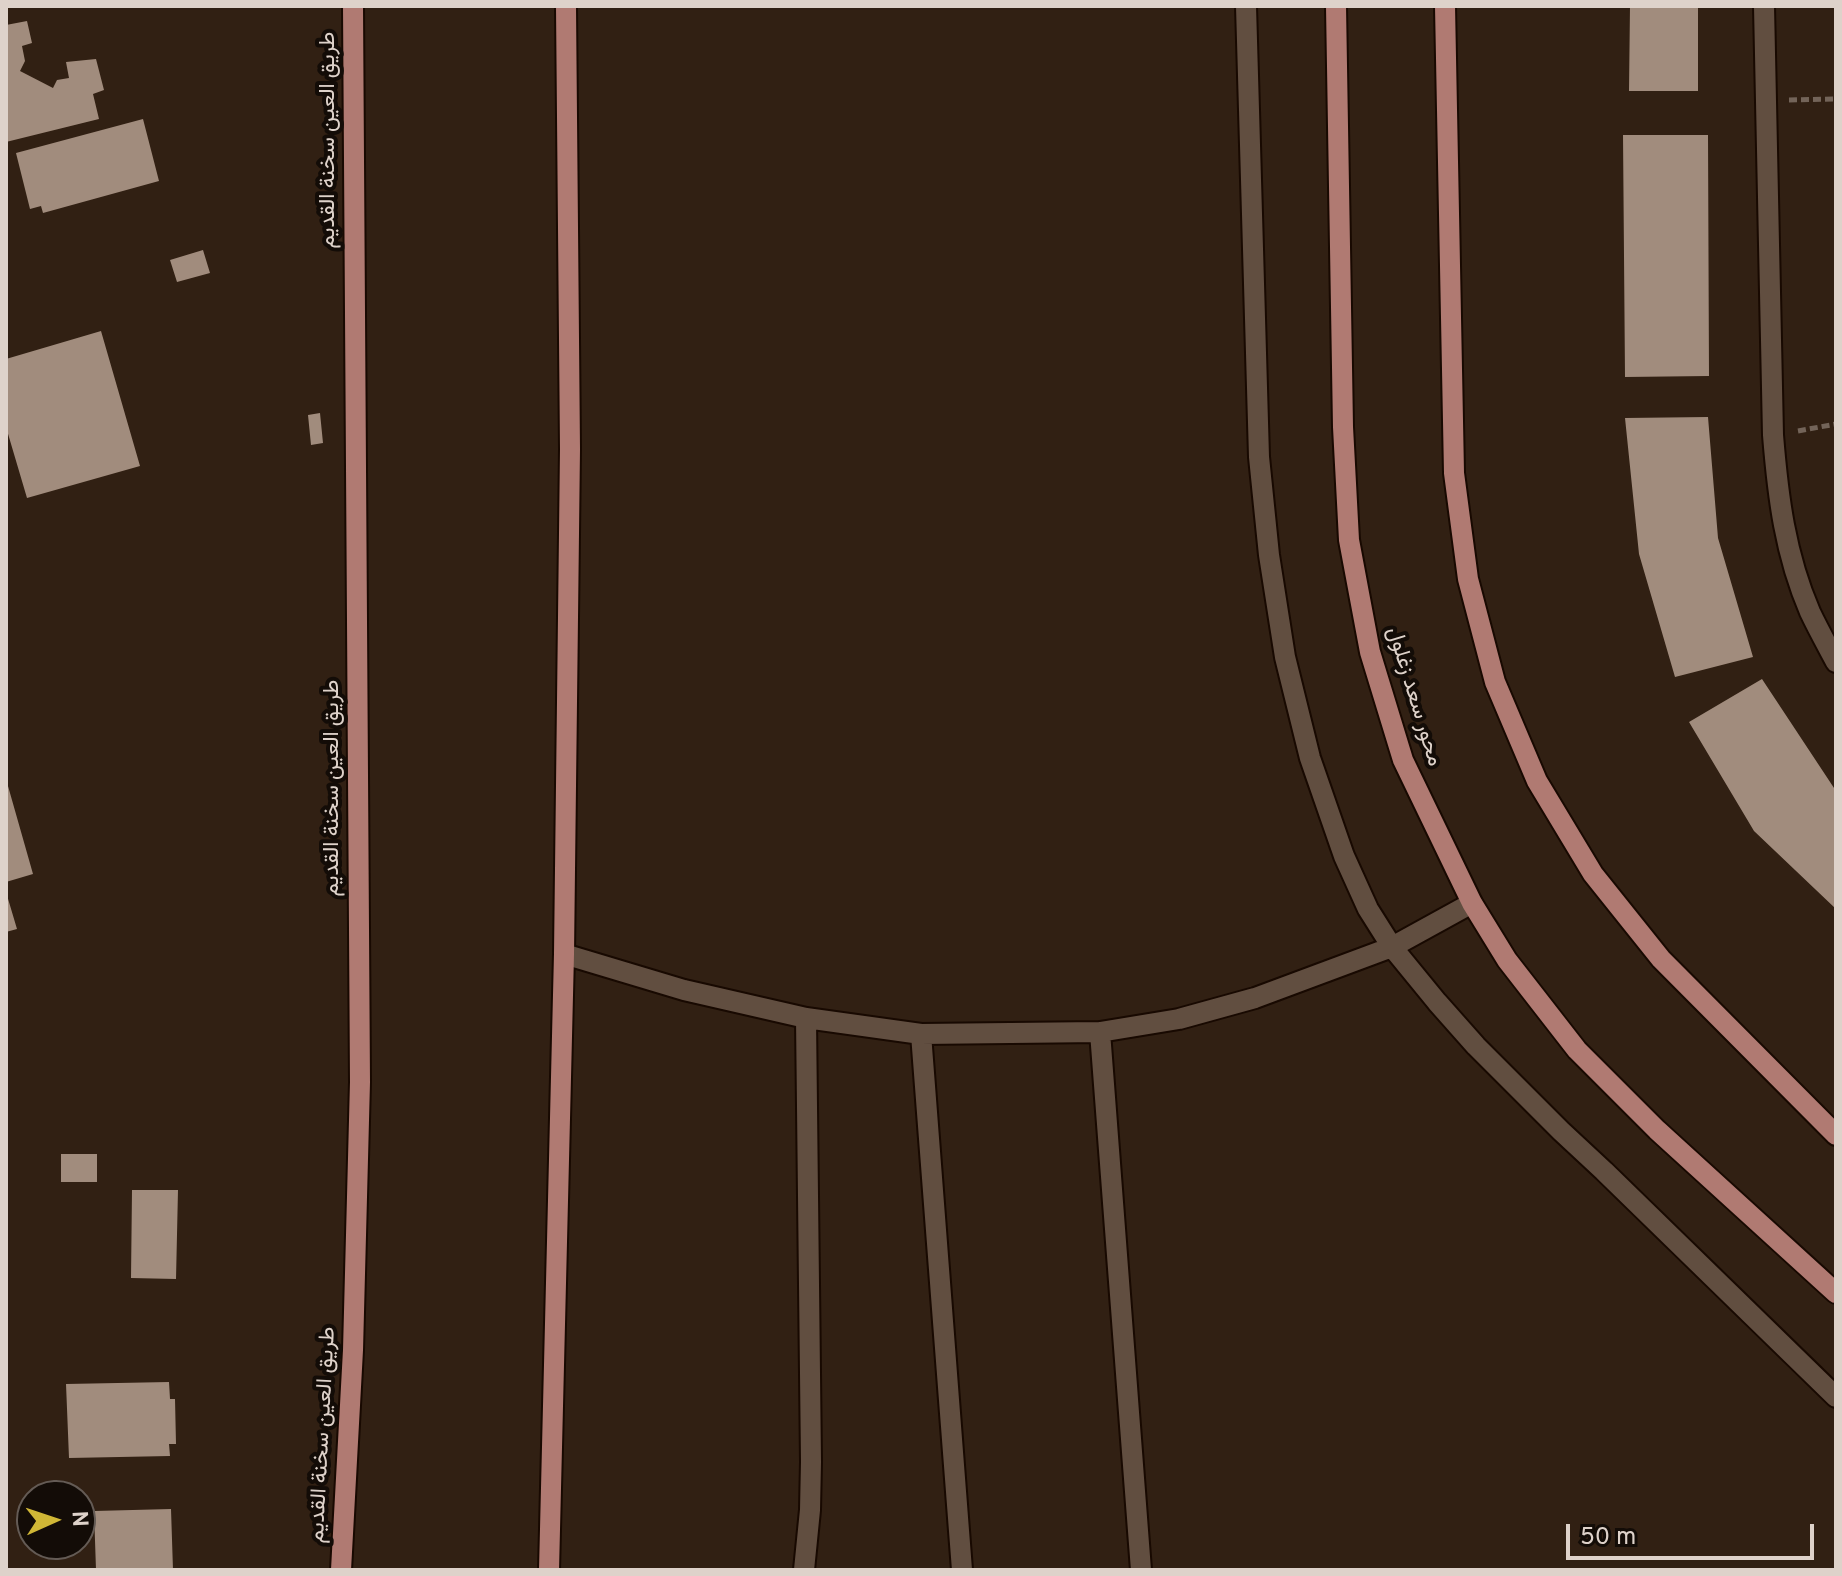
<!DOCTYPE html>
<meta charset="utf-8">
<style>
body{margin:0}
#map{position:relative;width:1842px;height:1576px;overflow:hidden;background:#312013;font-family:Overpass,sans-serif}
canvas{display:block}
.frame{position:absolute;inset:0;border:8px solid #ded2ca;pointer-events:none}
.north{position:absolute;left:16px;top:1480px;width:80px;height:80px;box-sizing:border-box;background:#130c07;border:2px solid #645b55;border-radius:50%;rotate:87deg;font-size:22px;font-weight:700;line-height:32px;text-align:center;color:#ded2ca}
.north::after{content:'';display:block;margin:auto;width:28px;height:36px;background:#d0b736;clip-path:polygon(50% 0,100% 100%,50% 72%,0 100%)}
.scale{position:absolute;left:1566px;top:1524px;width:248px;height:36px;box-sizing:border-box;border:4px solid #ded2ca;border-top:0;padding-left:10px;font-size:24px;line-height:28px;white-space:nowrap;color:#ded2ca;-webkit-text-stroke:6px #130c07;paint-order:stroke}
</style>
<div id="map">
<canvas width="1842" height="1576"></canvas>
<div class="frame"></div>
<div class="north">N</div>
<div class="scale">50 m</div>
</div>
<script>
const ctx = document.querySelector('canvas').getContext('2d');
ctx.lineJoin = 'round';
function fill(path, color) { ctx.fillStyle = color; ctx.fill(path, 'evenodd'); }
function strokePath(path, color, width, dash) { ctx.strokeStyle = color; ctx.lineWidth = width; ctx.lineCap = dash ? 'butt' : 'round'; ctx.setLineDash(dash || []); ctx.stroke(path); }
function drawText(font, color, halo, rows, align = 'center') {
  ctx.font = font + ' Overpass,Vazirmatn,sans-serif'; ctx.lineWidth = 8; ctx.setLineDash([]); ctx.textBaseline = 'middle'; ctx.strokeStyle = halo; ctx.fillStyle = color; for (const [text, x, y, turn = 0] of rows) {
    ctx.save(); ctx.translate(x, y); ctx.rotate((+turn || 0) * Math.PI / 180); ctx.textAlign = isNaN(turn) ? turn : align; if (halo) ctx.strokeText(text, 0, 0); ctx.fillText(text, 0, 0); ctx.restore();
  }
}
const building = new Path2D(`
 M 1630,6 L 1698,6 L 1698,91 L 1629,91 Z
 M 27,21 L 32,43 L 22,46 L 25,61 L 20,71 L 53,88 L 57,80 L 69,78 L 66,62 L 96,59 L 104,90 L 93,94 L 99,119 L 6,142 L 6,25 Z
 M 143,119 L 159,181 L 43,213 L 41,206 L 30,209 L 16,153 Z
 M 1623,135 L 1708,135 L 1709,376 L 1625,377 Z
 M 203,250 L 210,273 L 177,282 L 170,260 Z
 M 101,331 L 140,466 L 27,498 L 6,427 L 6,359 Z
 M 320,413 L 323,443 L 311,445 L 308,415 Z
 M 1708,417 L 1718,538 L 1753,657 L 1675,677 L 1639,554 L 1625,418 Z
 M 1762,679 L 1836,791 L 1836,909 L 1754,831 L 1689,722 Z
 M 6,779 L 33,874 L 6,882 Z
 M 6,892 L 17,929 L 6,932 Z
 M 61,1154 L 97,1154 L 97,1182 L 61,1182 Z
 M 132,1190 L 178,1190 L 176,1279 L 131,1278 Z
 M 169,1382 L 170,1399 L 175,1399 L 176,1444 L 169,1444 L 170,1456 L 69,1458 L 66,1384 Z
 M 171,1509 L 173,1570 L 96,1570 L 94,1511 Z`);
const path = new Path2D(`
 M 1789,100 L 1836,99
 M 1798,431 L 1836,424`);
const minor = new Path2D(`
 M 1246,6 L 1259,457 L 1269,555 L 1285,657 L 1310,758 L 1344,856 L 1368,909 L 1392,947 L 1437,1002 L 1476,1046 L 1561,1131 L 1604,1171 L 1836,1397
 M 1764,6 L 1773,435 C 1778,497 1785,554 1810,612 C 1818,629 1827,645 1836,662
 M 564,954 L 684,990 L 806,1018 L 921,1034 L 1100,1032 L 1179,1019 L 1255,998 L 1392,947 L 1472,903
 M 1100,1032 L 1141,1570
 M 921,1034 L 962,1570
 M 804,1570 L 810,1510 L 811,1462 L 806,1018`);
const major = new Path2D(`
 M 1336,6 L 1343,427 L 1349,540 L 1370,652 L 1403,760 L 1472,903 L 1507,960 L 1577,1050 L 1657,1130 L 1836,1293
 M 1445,6 L 1454,473 L 1468,579 L 1495,682 L 1537,781 L 1593,874 L 1661,959 L 1836,1135
 M 341,1570 L 353,1350 L 360,1082 L 353,6
 M 549,1570 L 564,954 L 570,449 L 566,6`);
const streetNames = [
 ["طريق العين سخنة القديم",330,140,-90],
 ["محور سعد زغلول",1413,697,73],
 ["طريق العين سخنة القديم",334,788,-90],
 ["طريق العين سخنة القديم",324,1435,-87]
];
fill(building, '#a18c7d');
strokePath(minor, '#180901', 24);
strokePath(major, '#180901', 24);
strokePath(path, '#736459', 5, [8, 4]);
strokePath(minor, '#614e40', 20);
strokePath(major, '#b07a72', 20);
drawText('22px', '#ded2ca', '#130c07', streetNames);
</script>
